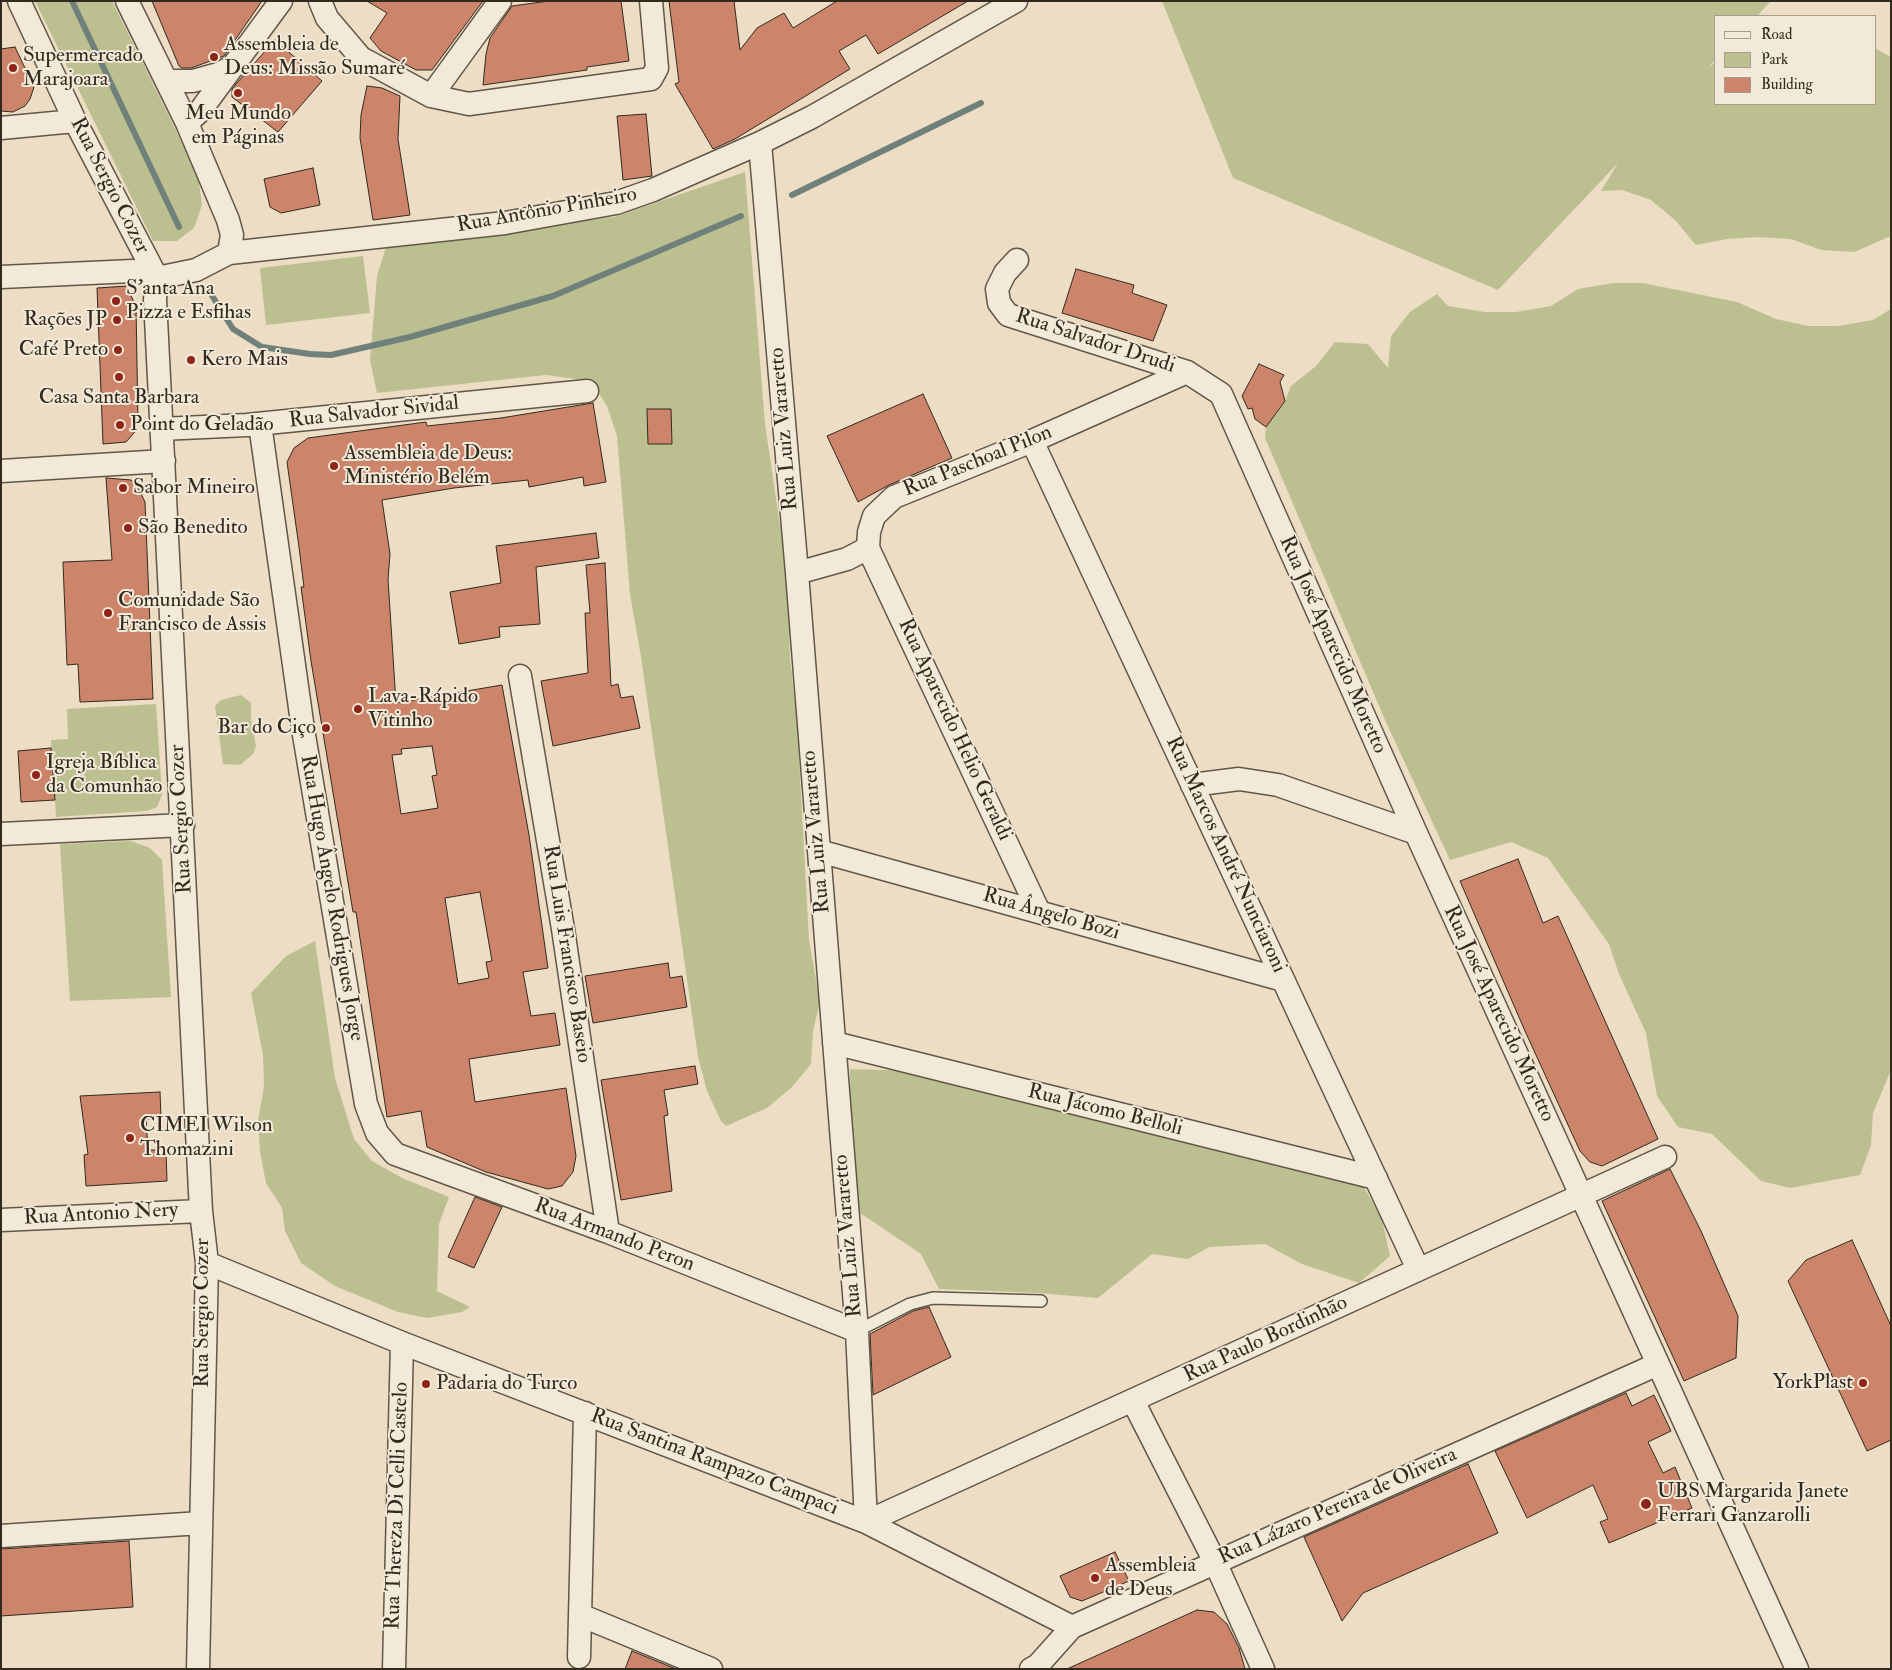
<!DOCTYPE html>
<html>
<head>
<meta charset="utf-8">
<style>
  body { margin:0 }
  #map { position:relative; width:1892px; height:1670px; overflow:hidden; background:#ecddc4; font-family:"IM FELL Double Pica",serif }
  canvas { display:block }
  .frame { position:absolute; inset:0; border:2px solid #322a1f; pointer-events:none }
  .legend { position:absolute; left:1714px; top:15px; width:162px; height:90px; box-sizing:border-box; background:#f3e9d9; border:1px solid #a69d8f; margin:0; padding:6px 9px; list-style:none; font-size:15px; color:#322a1f }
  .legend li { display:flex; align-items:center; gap:10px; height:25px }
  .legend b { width:25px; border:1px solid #a69d8f }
</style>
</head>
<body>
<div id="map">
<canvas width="1892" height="1670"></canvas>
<div class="frame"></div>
<ul class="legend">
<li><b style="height:6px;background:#f3e9d9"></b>Road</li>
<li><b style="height:14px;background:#bcc091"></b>Park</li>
<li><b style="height:14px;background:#cc846b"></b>Building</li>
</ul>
</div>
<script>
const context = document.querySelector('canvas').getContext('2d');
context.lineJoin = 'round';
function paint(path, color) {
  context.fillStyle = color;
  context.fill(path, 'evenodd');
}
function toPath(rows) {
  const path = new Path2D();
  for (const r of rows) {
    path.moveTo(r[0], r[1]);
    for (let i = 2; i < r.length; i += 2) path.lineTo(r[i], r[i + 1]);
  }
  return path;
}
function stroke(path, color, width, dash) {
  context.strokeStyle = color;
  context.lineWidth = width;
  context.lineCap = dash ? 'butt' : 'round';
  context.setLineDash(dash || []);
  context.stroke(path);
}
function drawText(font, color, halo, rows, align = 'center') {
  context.font = font + ' "IM FELL Double Pica",serif';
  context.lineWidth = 4;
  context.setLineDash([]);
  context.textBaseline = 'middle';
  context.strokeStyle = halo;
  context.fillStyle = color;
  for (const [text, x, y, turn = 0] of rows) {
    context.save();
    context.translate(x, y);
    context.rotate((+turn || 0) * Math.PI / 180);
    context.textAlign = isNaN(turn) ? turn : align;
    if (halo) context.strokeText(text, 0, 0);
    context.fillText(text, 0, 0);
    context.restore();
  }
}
paint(toPath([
  [35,1,112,1,198,175,202,205,194,228,177,241,153,241],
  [1162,1,1771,1,1757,16,1716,16,1716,59,1708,68,1716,62,1716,104,1876,104,1876,49,1891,57,1891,236,1854,252,1821,250,1791,239,1759,237,1727,239,1696,245,1675,220,1651,200,1622,190,1601,191,1618,163,1498,290,1233,178],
  [745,172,765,424,787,573,790,658,797,721,809,940,820,1002,813,1031,811,1064,791,1088,767,1108,726,1126,721,1121,707,1091,698,1057,641,657,630,594,617,436,607,406,591,381,546,375,377,393,370,360,377,276,387,244,614,217],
  [363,256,370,313,266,325,260,268],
  [1613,283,1643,283,1737,302,1776,319,1808,326,1838,326,1873,320,1891,309,1891,1070,1873,1113,1871,1145,1860,1175,1790,1188,1761,1181,1712,1134,1678,1127,1657,1096,1646,1033,1619,974,1609,944,1548,858,1511,842,1450,860,1385,720,1265,438,1266,427,1285,401,1291,386,1316,366,1335,342,1368,344,1388,368,1391,336,1410,312,1437,294,1448,306,1485,312,1516,312,1551,306,1578,289],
  [241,695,251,703,251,720,256,746,253,754,240,765,223,764,215,706,221,700],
  [156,704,162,795,157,807,147,811,56,817,51,740,68,739,67,709],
  [131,841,150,848,162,860,171,997,70,1001,60,844],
  [315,941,335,1078,354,1139,372,1161,402,1178,449,1197,439,1224,437,1291,470,1307,462,1312,427,1318,398,1312,335,1286,301,1263,285,1231,282,1208,266,1183,260,1152,258,1120,264,1087,263,1055,251,993,286,956],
  [850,1069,919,1071,1361,1182,1382,1219,1390,1256,1359,1283,1302,1264,1265,1244,1209,1247,1188,1259,1152,1254,1098,1298,1038,1293,939,1289,921,1254,857,1211,851,1169]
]), '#bcc091');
stroke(toPath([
  [72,1,179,227],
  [792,195,981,103],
  [211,294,233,329,262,347,310,354,331,355,410,337,553,296,741,216]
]), '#70817c', 6);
const building = toPath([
  [152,1,262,1,224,56,191,68,182,68,179,66,152,1],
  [367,1,483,1,432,70,416,70,381,51,370,38,387,13,367,1],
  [549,1,621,1,629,61,587,67,587,70,483,85,486,54,490,38,512,6,549,1],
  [669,1,734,1,740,50,757,28,784,13,793,28,837,1,968,1,878,54,866,35,839,51,850,69,735,139,713,149,675,84,679,82,669,1],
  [275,40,322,81,278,132,232,97,232,89,236,84,275,40],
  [15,47,34,87,30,99,25,106,13,112,1,111,1,49,15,47],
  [367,86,382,88,400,96,398,139,410,215,373,220,360,138,361,115,367,86],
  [646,114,652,176,623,180,617,116,646,114],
  [313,168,320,205,281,213,270,207,264,179,313,168],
  [1076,269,1134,285,1132,293,1167,305,1153,341,1062,313,1076,269],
  [127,286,136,307,138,422,134,433,126,442,103,444,97,288,127,286],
  [1259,364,1284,375,1280,382,1285,401,1266,427,1255,419,1252,408,1248,409,1242,396,1259,364],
  [923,394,952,458,889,485,858,502,827,436,923,394],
  [593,403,606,482,584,486,583,477,529,487,528,480,454,488,382,500,390,554,388,579,396,703,502,685,529,835,548,968,523,972,531,1016,555,1013,560,1045,469,1059,475,1102,566,1088,576,1156,573,1172,562,1186,548,1189,486,1172,427,1147,421,1111,387,1117,356,912,353,912,311,661,301,587,304,587,299,547,287,462,294,448,308,438,426,422,427,426,501,418,593,403],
  [432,746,437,775,432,776,438,808,401,814,392,755,402,754,401,749,432,746],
  [480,892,492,961,486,962,489,978,458,984,445,898,480,892],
  [647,409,671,409,672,444,648,444,647,409],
  [106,478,131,480,137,485,145,502,153,699,80,702,78,664,67,665,63,562,112,560,106,478],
  [596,533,599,558,536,567,540,624,499,627,500,637,459,644,450,592,501,583,496,546,596,533],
  [605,563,611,686,618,684,621,698,633,696,640,728,553,746,541,681,588,673,585,613,590,613,586,565,605,563],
  [51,748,55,800,21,802,18,751,51,748],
  [1518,859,1543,923,1558,916,1658,1139,1602,1166,1590,1162,1580,1151,1525,1031,1460,881,1518,859],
  [668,963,670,978,682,976,687,1007,593,1023,585,976,668,963],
  [695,1066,698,1084,664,1090,668,1115,664,1116,672,1191,621,1200,601,1080,695,1066],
  [160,1092,161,1118,146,1119,148,1150,166,1150,167,1181,86,1186,84,1155,88,1154,80,1096,160,1092],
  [1670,1169,1701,1231,1738,1316,1736,1358,1684,1381,1602,1201,1670,1169],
  [475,1197,502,1207,474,1268,448,1257,475,1197],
  [1852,1240,1891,1326,1891,1440,1867,1451,1788,1281,1806,1260,1852,1240],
  [929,1307,951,1357,873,1395,870,1334,913,1311,929,1307],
  [1626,1393,1632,1406,1654,1395,1671,1431,1648,1442,1663,1473,1675,1467,1692,1508,1609,1543,1600,1522,1608,1519,1593,1485,1527,1518,1495,1451,1626,1393],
  [1468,1464,1498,1533,1363,1593,1342,1621,1304,1537,1468,1464],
  [129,1541,133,1607,1,1616,1,1549,129,1541],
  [1115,1552,1129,1581,1082,1601,1070,1597,1060,1576,1115,1552],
  [1197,1610,1214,1612,1227,1624,1239,1648,1245,1669,1067,1669,1197,1610],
  [632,1651,676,1669,625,1669,632,1651]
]);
paint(building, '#cc846b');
stroke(building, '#322a1f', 1);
const service = toPath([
  [857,1331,910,1304,933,1298,1041,1301]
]);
const minor = toPath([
  [19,1,75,121,157,278,155,299,201,1211,207,1263,198,1669],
  [127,1,187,123,228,220,232,235,229,253],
  [320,1,327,18,361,58,431,96,469,104,651,79,657,68,651,1],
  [167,81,193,81,218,74,234,66],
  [431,96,500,1],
  [187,123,200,111,281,1],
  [1,128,75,121],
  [760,143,797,573,857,1331,866,1522],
  [1017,260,1005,273,997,289,999,303,1008,315,1187,372,1221,394,1416,833,1797,1669],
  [1,277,133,271,157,278,196,270,229,253,505,223,616,203,653,190,760,143,812,117,1016,1],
  [260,424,303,729,366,1104,377,1133,395,1154,608,1232,857,1331],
  [161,429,247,425,587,391],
  [1032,441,1418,1269],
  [1,471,164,461],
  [868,548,1039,912],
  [797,573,847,559,868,548,869,532,874,516,894,497,1032,441,1187,372],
  [520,676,563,929,608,1232],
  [1192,785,1239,779,1278,785,1416,833],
  [1,834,183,825],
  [819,851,1283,980],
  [834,1043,1376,1178],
  [1,1220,201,1211],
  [207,1263,402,1343,866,1522,1072,1627],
  [1133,1401,1215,1562,1263,1669],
  [866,1522,1665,1157],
  [1,1536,201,1523],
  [580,1615,711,1669],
  [579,1657,585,1413],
  [394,1669,402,1343],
  [1031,1669,1038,1665,1072,1627,1658,1364]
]);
stroke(service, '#605748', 14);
stroke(minor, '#605748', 25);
stroke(service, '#f3e9d9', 11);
stroke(minor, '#f3e9d9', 22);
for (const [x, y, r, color] of [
  [214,57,5,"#8f2418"],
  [13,68,5,"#8f2418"],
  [238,93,5,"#8f2418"],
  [116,301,5,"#8f2418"],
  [117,320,5,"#8f2418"],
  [118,350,5,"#8f2418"],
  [191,360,5,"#8f2418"],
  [119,377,5,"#8f2418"],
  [120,425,5,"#8f2418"],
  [334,466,5,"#8f2418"],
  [123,488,5,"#8f2418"],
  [128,528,5,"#8f2418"],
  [108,613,5,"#8f2418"],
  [358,709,5,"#8f2418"],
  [326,728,5,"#8f2418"],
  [36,775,5,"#8f2418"],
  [130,1138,5,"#8f2418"],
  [1863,1383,5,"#8f2418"],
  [426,1384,5,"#8f2418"],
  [1646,1504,6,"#8f2418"],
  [1095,1578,5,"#8f2418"]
]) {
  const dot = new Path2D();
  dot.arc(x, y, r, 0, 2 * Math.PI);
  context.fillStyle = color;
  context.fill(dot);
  stroke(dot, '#f3e9d9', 2);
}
drawText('21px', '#322a1f', '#f3e9d9', [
  ["Assembleia de",224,45],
  ["Deus: Missão Sumaré",224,69],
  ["Supermercado",23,56],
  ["Marajoara",23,80],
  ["Meu Mundo",238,114,"center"],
  ["em Páginas",238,138,"center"],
  ["S'anta Ana",126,289],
  ["Pizza e Esfihas",126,313],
  ["Rações JP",107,320,"right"],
  ["Café Preto",108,350,"right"],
  ["Kero Mais",201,360],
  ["Casa Santa Barbara",119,398,"center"],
  ["Point do Geladão",130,425],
  ["Assembleia de Deus:",344,454],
  ["Ministério Belém",344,478],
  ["Sabor Mineiro",133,488],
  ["São Benedito",138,528],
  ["Comunidade São",118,601],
  ["Francisco de Assis",118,625],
  ["Lava-Rápido",368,697],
  ["Vitinho",368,721],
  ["Bar do Ciço",316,728,"right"],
  ["Igreja Bíblica",46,763],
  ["da Comunhão",46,787],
  ["CIMEI Wilson",140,1126],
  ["Thomazini",140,1150],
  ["YorkPlast",1853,1383,"right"],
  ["Padaria do Turco",436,1384],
  ["UBS Margarida Janete",1657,1492],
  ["Ferrari Ganzarolli",1657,1516],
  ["Assembleia",1105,1566],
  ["de Deus",1105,1590]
], 'left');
drawText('21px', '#322a1f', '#f3e9d9', [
  ["Rua Sergio Cozer",109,186,63],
  ["Rua Antônio Pinheiro",547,211,-10],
  ["Rua Salvador Drudi",1095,342,18],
  ["Rua Salvador Sividal",374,413,-6],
  ["Rua Luiz Vararetto",785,429,-95],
  ["Rua Paschoal Pilon",978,462,-22],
  ["Rua José Aparecido Moretto",1332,645,66],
  ["Rua Aparecido Helio Geraldi",954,730,65],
  ["Rua Sergio Cozer",182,819,-93],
  ["Rua Luiz Vararetto",817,832,-95],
  ["Rua Marcos André Nunciaroni",1225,855,65],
  ["Rua Hugo Ângelo Rodrigues Jorge",331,898,80],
  ["Rua Ângelo Bozi",1051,915,16],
  ["Rua Luis Francisco Baseio",566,954,81],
  ["Rua José Aparecido Moretto",1498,1014,65],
  ["Rua Jácomo Belloli",1105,1111,14],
  ["Rua Antonio Nery",101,1215,-3],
  ["Rua Armando Peron",614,1236,21],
  ["Rua Luiz Vararetto",849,1236,-95],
  ["Rua Sergio Cozer",203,1313,-90],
  ["Rua Paulo Bordinhão",1266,1340,-25],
  ["Rua Santina Rampazo Campaci",714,1463,21],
  ["Rua Thereza Di Celli Castelo",398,1506,-88],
  ["Rua Lázaro Pereira de Oliveira",1338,1507,-24]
]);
</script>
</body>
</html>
